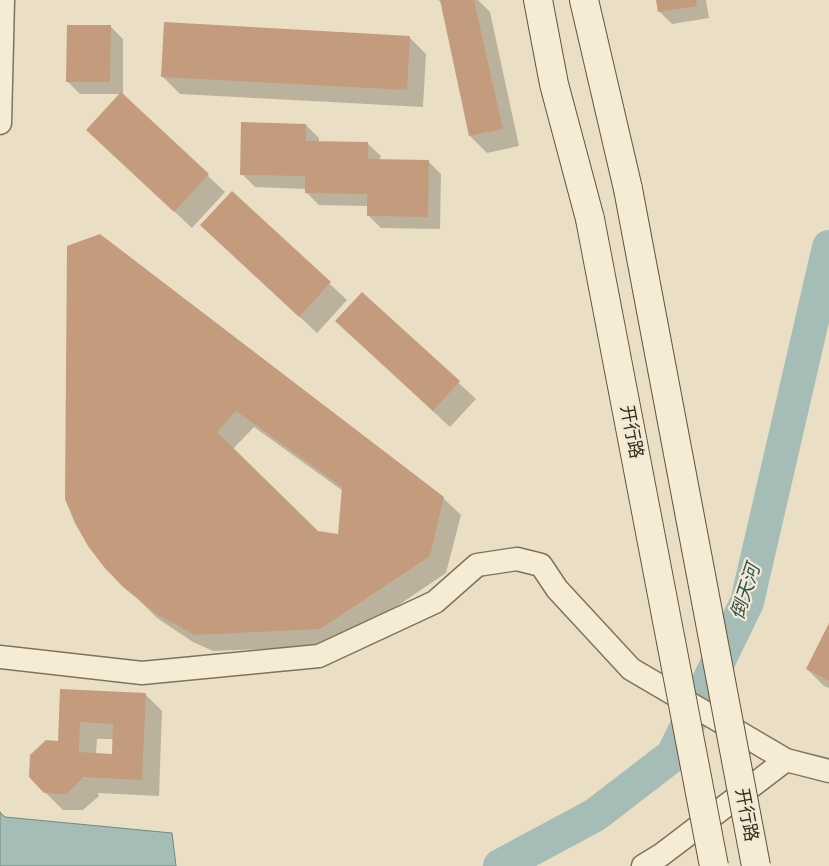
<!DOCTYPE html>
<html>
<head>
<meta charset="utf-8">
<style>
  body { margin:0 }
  canvas { display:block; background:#eadfc4 }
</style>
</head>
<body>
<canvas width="829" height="866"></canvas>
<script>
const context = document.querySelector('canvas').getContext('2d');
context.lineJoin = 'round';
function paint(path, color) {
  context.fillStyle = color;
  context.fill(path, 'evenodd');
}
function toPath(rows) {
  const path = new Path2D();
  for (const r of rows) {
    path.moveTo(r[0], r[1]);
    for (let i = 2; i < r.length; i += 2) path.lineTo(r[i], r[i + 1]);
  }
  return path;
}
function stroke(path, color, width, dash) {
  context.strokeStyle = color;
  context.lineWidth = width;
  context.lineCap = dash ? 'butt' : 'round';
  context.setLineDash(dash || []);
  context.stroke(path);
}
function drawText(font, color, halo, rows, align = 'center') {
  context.font = font + ' "Zilla Slab","Noto Sans SC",serif';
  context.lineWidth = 4.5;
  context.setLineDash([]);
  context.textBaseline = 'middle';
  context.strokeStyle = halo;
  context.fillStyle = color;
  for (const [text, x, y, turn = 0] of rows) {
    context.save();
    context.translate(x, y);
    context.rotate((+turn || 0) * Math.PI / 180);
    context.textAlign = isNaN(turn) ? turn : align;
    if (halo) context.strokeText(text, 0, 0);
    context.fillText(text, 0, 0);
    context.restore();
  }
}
const water = toPath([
  [0,812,5,817,172,833,176,866,0,866,0,812]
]);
paint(water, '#a5bdb6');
stroke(water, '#6d8a83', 1);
paint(toPath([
  [438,0,478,0,490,12,519,146,487,153,470,136,442,3],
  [657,0,706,0,709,18,672,24,659,11],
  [110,26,123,39,123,96,225,192,192,228,87,130,121,94,80,94,67,81],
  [409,37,426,54,423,107,180,94,162,76],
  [306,125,319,138,319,143,368,144,381,156,380,160,428,161,441,174,440,229,381,228,368,215,368,206,319,205,306,192,306,189,255,187,242,174],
  [232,193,347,300,317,333,219,242],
  [68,247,443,498,461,515,446,573,338,646,213,651,193,642,157,618,105,566],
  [254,427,343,491,339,535,318,532,233,449],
  [362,293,476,399,450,427,354,338],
  [829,626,829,688,824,686,807,669],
  [61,690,145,694,162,711,159,796,98,793,99,796,83,810,63,810,45,792,59,742],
  [97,739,113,739,113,755,96,754]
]), '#0003');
stroke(toPath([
  [500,866,595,815,673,755,747,602,829,247]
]), '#a5bdb6', 34);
paint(toPath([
  [440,0,474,0,503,129,469,136],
  [656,0,696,0,697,6,658,12],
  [164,22,410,36,407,90,161,77],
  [67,25,111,25,110,82,66,82],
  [121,92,209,174,174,212,86,130],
  [241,122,306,124,306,141,368,142,368,159,429,160,428,217,367,216,367,194,305,193,305,176,240,175],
  [232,191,331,282,299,317,200,225],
  [100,234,444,497,430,556,320,629,195,635,156,614,122,586,104,567,88,546,75,523,65,499,67,246],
  [236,411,342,487,338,534,318,531,217,432],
  [362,292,460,381,433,411,335,321],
  [829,623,829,681,806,669],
  [60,689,146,693,142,780,82,777,82,779,66,794,44,793,29,777,30,755,46,740,58,741],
  [80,722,113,724,112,754,79,752]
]), '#c59b7d');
const street = toPath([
  [0,123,3,0],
  [0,657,142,673,319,656,435,602,477,565,517,559,541,565,557,589,631,669,786,760],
  [643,866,661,855,786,760,829,771]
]);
const secondary = toPath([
  [538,0,554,84,590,219],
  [584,0,628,189]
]);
stroke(street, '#83715c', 25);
stroke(secondary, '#64523f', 30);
stroke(street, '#f5ecd6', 22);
stroke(secondary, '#f5ecd6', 28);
const secondaryBridge = toPath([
  [628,189,756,866],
  [590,219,714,866]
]);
stroke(secondaryBridge, '#64523f', 30, []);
stroke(secondaryBridge, '#f5ecd6', 28);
drawText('18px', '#34291f', '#f2e9d2', [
  ["开行路",631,432,79],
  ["开行路",746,815,79]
]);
drawText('italic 19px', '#2f5250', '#f2e9d2', [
  ["倒天河",746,592,-72]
]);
</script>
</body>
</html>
